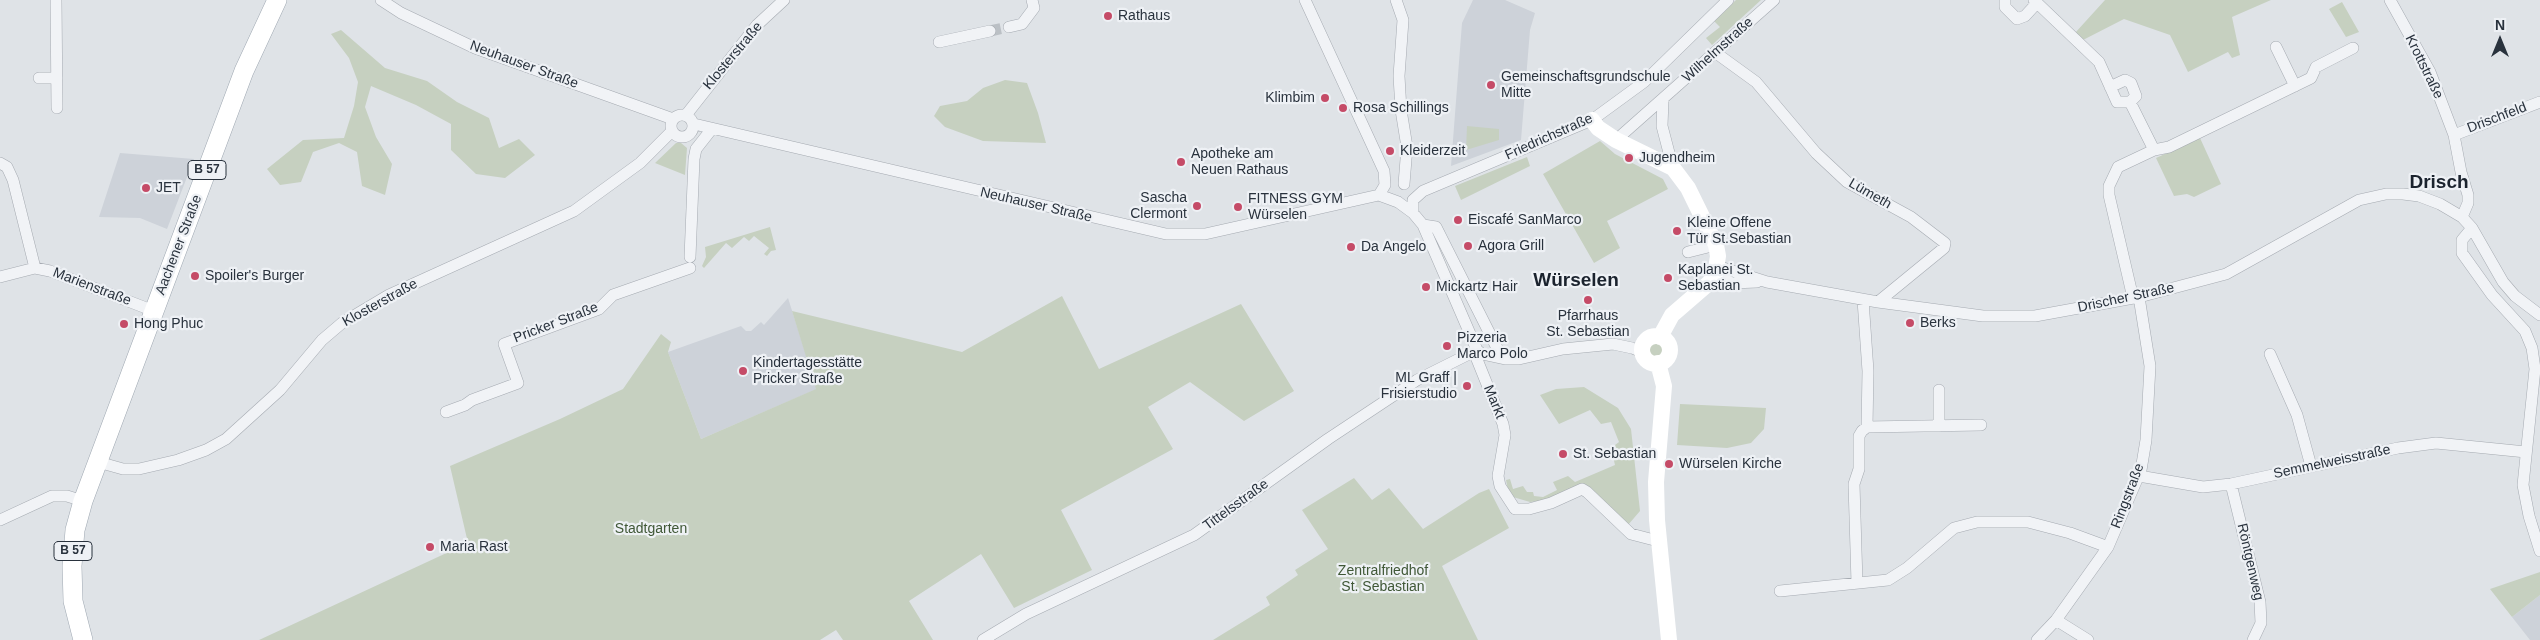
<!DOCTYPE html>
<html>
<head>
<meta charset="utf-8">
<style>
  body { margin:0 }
  #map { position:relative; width:2540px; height:640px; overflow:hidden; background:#dfe3e7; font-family:Arial,sans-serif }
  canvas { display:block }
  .north { position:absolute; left:2475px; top:15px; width:50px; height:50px; -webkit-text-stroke:4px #eef1f5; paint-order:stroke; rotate:0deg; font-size:14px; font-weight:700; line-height:20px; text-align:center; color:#29323d }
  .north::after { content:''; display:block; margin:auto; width:18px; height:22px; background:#29323d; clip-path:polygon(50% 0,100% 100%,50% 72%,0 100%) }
</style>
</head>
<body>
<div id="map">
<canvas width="2540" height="640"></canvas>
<div class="north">N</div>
</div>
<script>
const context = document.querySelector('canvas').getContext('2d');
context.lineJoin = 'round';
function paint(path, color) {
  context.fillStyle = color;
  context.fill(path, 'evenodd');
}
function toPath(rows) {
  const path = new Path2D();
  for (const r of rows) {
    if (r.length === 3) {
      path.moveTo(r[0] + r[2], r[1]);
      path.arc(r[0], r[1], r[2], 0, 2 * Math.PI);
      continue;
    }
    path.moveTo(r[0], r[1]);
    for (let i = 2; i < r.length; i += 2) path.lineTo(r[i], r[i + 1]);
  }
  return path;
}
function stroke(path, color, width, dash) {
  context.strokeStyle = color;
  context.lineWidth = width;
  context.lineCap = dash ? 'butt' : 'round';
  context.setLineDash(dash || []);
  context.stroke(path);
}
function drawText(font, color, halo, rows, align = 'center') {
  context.font = font + ' Arial,sans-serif';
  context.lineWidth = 4.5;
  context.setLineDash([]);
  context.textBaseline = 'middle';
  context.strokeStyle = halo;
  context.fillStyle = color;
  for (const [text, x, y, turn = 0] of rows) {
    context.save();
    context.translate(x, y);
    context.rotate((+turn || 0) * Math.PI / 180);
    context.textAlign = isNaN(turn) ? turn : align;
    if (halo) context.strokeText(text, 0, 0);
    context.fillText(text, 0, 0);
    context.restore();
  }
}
paint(toPath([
  [1473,0,1505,0,1535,13,1530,30,1521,140,1451,166,1462,23],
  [120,153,194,159,167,229,140,218,99,217],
  [788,298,817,389,701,439,668,352,741,326,746,331,751,331,761,322,764,325],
  [2540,595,2540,640,2530,640,2512,617]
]), '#cdd2d9');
paint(toPath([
  [1736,0,1761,0,1712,45,1706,38,1720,27,1714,21],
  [2105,0,2271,0,2232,17,2240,55,2232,58,2228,52,2188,72,2170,35,2124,19,2083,40,2075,33],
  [2342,2,2359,32,2346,37,2329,9],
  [341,30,385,68,427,81,457,102,489,118,499,148,519,139,535,155,505,178,476,174,451,150,451,124,416,105,371,86,365,107,376,137,392,164,385,195,362,186,357,152,339,143,313,152,301,182,280,185,267,169,303,140,344,138,354,106,358,82,349,58,331,34],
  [1005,80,1027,83,1038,113,1046,143,983,141,945,127,934,116,940,106,967,101,983,88],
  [1467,126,1499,129,1499,140,1466,150],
  [2200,138,2221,184,2194,197,2187,194,2174,196,2156,158],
  [1600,141,1615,154,1663,179,1668,189,1607,221,1620,248,1594,263,1543,174],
  [676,143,681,143,687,148,685,175,655,163],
  [1527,157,1530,166,1461,200,1455,186],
  [770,227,776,250,771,251,767,256,764,254,769,248,754,236,749,241,744,237,732,248,726,243,704,268,702,266,706,257,705,247],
  [1062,296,1099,369,1241,304,1294,391,1244,421,1190,382,1148,407,1173,449,1061,510,1092,570,1014,608,981,554,909,601,933,640,843,640,836,630,820,640,259,640,468,543,450,466,560,419,623,389,661,334,671,342,668,352,701,439,816,389,792,311,962,352],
  [1656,350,7],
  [1584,387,1618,408,1631,429,1640,511,1628,525,1589,489,1549,500,1530,502,1513,497,1508,490,1506,480,1510,479,1513,489,1523,486,1527,492,1533,492,1534,496,1543,497,1557,490,1553,482,1568,476,1575,482,1615,465,1611,448,1619,442,1611,422,1601,424,1590,410,1559,424,1540,395,1556,389],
  [1680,404,1766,408,1764,429,1751,443,1727,448,1677,445],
  [1354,478,1372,500,1389,488,1423,529,1479,493,1489,489,1509,528,1442,566,1478,640,1213,640,1270,605,1266,597,1298,575,1295,570,1328,549,1302,510],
  [2540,572,2540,595,2512,617,2490,589]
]), '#c6d0c0');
paint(toPath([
  [1538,70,1546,76,1545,80,1530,80,1530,74]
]), '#9cb3c5');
stroke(toPath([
  [990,31,1009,27]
]), '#bbc0c5', 11, [11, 5.5]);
const street = toPath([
  [56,0,57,108],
  [381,0,401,13,475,48,673,119],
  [1305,0,1384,171,1385,185,1379,195],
  [1396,0,1403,20,1399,76,1401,110,1407,147,1404,184],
  [2005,0,2005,7,2017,19,2025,16,2037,3],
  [2034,0,2099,62,2117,102,2130,102,2154,150],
  [2390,0,2430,72,2454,135,2461,172,2468,195,2468,203,2462,217],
  [1009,27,1022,24,1034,8,1032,0],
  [939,42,990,31],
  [2276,47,2295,86],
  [1716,53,1756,82,1816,153,1847,182,1911,217,1945,243,1944,248,1878,302],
  [39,78,57,78],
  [2110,87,2125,80,2131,83,2136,96,2130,102],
  [1663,100,1662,126,1673,168],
  [682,126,11],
  [686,115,757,25,784,0],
  [694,124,1166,234,1205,234,1379,195],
  [2454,135,2540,102],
  [1616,140,1774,0],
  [0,163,7,167,13,180,35,268],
  [1379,195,1398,202,1413,213,1423,225,1477,350,1482,354,1505,359,1519,359,1563,349,1613,344,1632,348,1642,352],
  [1413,213,1413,200,1423,191,1592,120,1644,82,1728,0],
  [1423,225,1436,227,1499,352],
  [2472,228,2462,240,2462,253,2492,295,2525,331,2532,348,2535,369,2523,485,2529,516,2540,551],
  [1688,252,1716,245],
  [690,257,694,159,696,149,711,130],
  [1717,266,1767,282,1878,302,1983,316,2035,316,2139,297,2226,274,2359,200,2386,194,2403,194,2419,196,2440,204,2462,217,2472,228,2503,282,2515,296,2540,315],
  [1715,275,1732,283,1757,282],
  [0,277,35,268,50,271,154,311],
  [2133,298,2109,195,2109,186,2118,167,2154,150,2169,147,2311,78,2316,67,2353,48],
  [1863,300,1868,371,1867,427],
  [1474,352,1503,424,1505,435,1498,476,1500,486,1515,509,1529,509,1551,503,1582,489,1587,492,1631,534,1658,541],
  [2270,354,2297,415,2311,466],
  [1939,390,1939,426],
  [446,412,465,405,472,400,518,383,504,344,599,309,613,295,690,268],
  [98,462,123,469,139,469,178,460,206,450,226,439,280,390,322,340,342,323,389,295,574,211,640,163,672,131],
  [2139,476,2203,487,2231,484,2398,448,2436,443,2526,452],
  [2231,484,2260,602,2261,623,2253,640],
  [0,520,52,496,67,496,83,501],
  [1857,583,1854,484,1859,469,1859,436,1862,431,1867,427,1981,425],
  [1780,591,1888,580,1907,568,1954,528,1977,522,2028,522,2070,533,2108,547],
  [2056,620,2088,640],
  [983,640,1026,614,1194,535,1328,439,1417,380,1477,350],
  [2037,640,2056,620,2108,547,2141,470,2146,440,2150,366,2139,297]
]);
const primary = toPath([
  [83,640,73,601,72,566,75,530,83,501,244,71,277,0]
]);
stroke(street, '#a5aab1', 12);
stroke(primary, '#9fa8b2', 20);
stroke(street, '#f1f3f6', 11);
stroke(toPath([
  [1592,120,1598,128,1616,140,1673,168,1688,188,1716,245,1718,256,1715,275,1709,283,1672,315,1660,337],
  [1656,350,14],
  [1658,363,1664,386,1656,482,1657,520,1669,640]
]), '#fff', 16);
stroke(primary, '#fff', 19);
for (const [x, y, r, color] of [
  [1108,16,5,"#c54b67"],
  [1491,85,5,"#c54b67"],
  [1325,98,5,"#c54b67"],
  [1343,108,5,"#c54b67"],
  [1390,151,5,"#c54b67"],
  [1629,158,5,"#c54b67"],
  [1181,162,5,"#c54b67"],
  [146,188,5,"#c54b67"],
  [1197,206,5,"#c54b67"],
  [1238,207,5,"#c54b67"],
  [1458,220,5,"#c54b67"],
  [1677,231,5,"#c54b67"],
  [1468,246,5,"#c54b67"],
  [1351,247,5,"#c54b67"],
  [195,276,5,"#c54b67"],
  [1668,278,5,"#c54b67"],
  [1426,287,5,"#c54b67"],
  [1588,300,5,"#c54b67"],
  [1910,323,5,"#c54b67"],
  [124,324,5,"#c54b67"],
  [1447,346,5,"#c54b67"],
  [743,371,5,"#c54b67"],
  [1467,386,5,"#c54b67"],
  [1563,454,5,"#c54b67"],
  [1669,464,5,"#c54b67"],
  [430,547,5,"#c54b67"]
]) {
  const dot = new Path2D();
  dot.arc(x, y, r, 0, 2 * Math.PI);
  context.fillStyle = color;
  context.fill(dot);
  stroke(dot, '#eef1f5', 2);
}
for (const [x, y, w] of [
  [207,170,38],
  [73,551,38]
]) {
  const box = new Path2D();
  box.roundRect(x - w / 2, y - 9.5, w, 19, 4);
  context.fillStyle = '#eef1f5';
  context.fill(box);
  stroke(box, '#29323d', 1);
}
drawText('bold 12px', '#29323d', null, [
  ["B 57",207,170],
  ["B 57",73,551]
]);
drawText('14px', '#29323d', '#eef1f5', [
  ["Rathaus",1118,16],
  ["Gemeinschaftsgrundschule",1501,77],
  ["Mitte",1501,93],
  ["Klimbim",1315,98,"right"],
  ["Rosa Schillings",1353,108],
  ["Kleiderzeit",1400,151],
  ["Apotheke am",1191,154],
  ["Neuen Rathaus",1191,170],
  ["Jugendheim",1639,158],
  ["JET",156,188],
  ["Sascha",1187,198,"right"],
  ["Clermont",1187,214,"right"],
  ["FITNESS GYM",1248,199],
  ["Würselen",1248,215],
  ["Eiscafé SanMarco",1468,220],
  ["Kleine Offene",1687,223],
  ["Tür St.Sebastian",1687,239],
  ["Agora Grill",1478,246],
  ["Da Angelo",1361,247],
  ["Kaplanei St.",1678,270],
  ["Sebastian",1678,286],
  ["Spoiler's Burger",205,276],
  ["Mickartz Hair",1436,287],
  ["Pfarrhaus",1588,316,"center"],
  ["St. Sebastian",1588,332,"center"],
  ["Berks",1920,323],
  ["Hong Phuc",134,324],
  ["Pizzeria",1457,338],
  ["Marco Polo",1457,354],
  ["Kindertagesstätte",753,363],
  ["Pricker Straße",753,379],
  ["ML Graff |",1457,378,"right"],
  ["Frisierstudio",1457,394,"right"],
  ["St. Sebastian",1573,454],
  ["Würselen Kirche",1679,464],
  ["Maria Rast",440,547]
], 'left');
drawText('14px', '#29323d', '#eef1f5', [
  ["Wilhelmstraße",1718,50,-42],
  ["Klosterstraße",733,56,-50],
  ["Neuhauser Straße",524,65,20],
  ["Krottstraße",2424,67,64],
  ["Drischfeld",2497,118,-21],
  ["Friedrichstraße",1549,137,-24],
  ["Lümeth",1870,194,30],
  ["Neuhauser Straße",1036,205,13],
  ["Aachener Straße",179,245,-69],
  ["Marienstraße",92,287,21],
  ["Drischer Straße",2126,298,-12],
  ["Klosterstraße",380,303,-29],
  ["Pricker Straße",556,323,-21],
  ["Markt",1494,402,68],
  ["Semmelweisstraße",2332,462,-12],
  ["Ringstraße",2128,496,-69],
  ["Tittelsstraße",1236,505,-36],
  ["Röntgenweg",2250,562,77]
]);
drawText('14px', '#405837', '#eef1f5', [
  ["Stadtgarten",651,529],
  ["Zentralfriedhof",1383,571],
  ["St. Sebastian",1383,587]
]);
drawText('bold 19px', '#1b232e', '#eef1f5', [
  ["Drisch",2439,183],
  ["Würselen",1576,281]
]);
</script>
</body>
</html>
